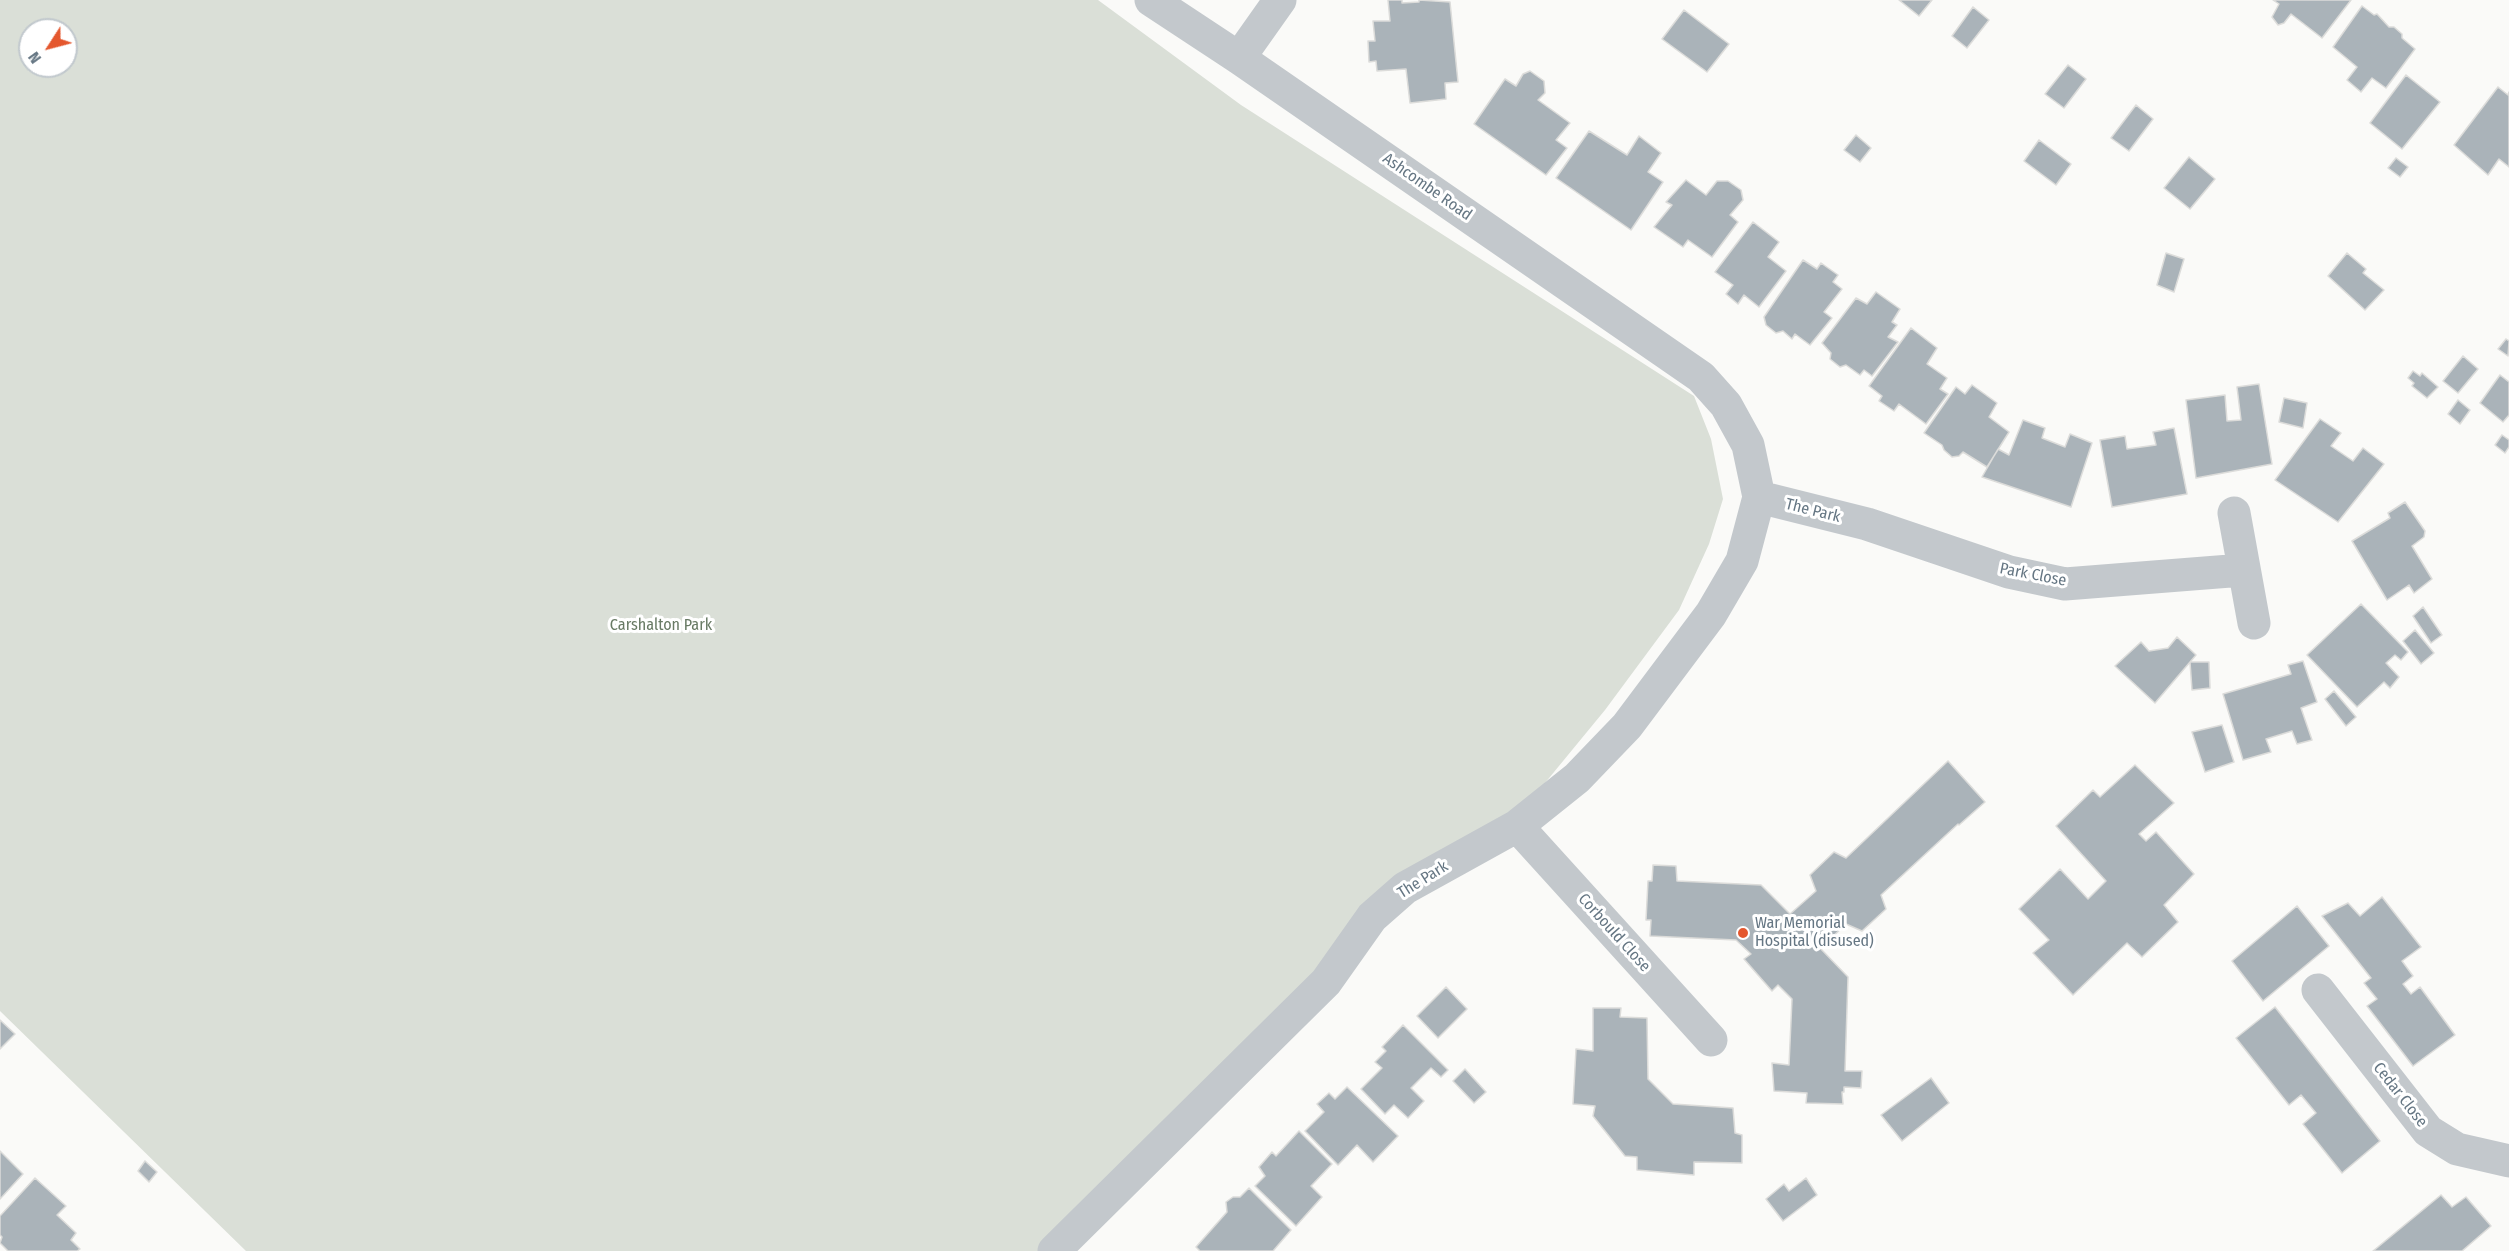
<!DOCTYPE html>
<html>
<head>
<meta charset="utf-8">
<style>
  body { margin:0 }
  #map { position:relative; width:2509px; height:1251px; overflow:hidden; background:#fafaf8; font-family:"Fira Sans Condensed",sans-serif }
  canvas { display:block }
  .north { position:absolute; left:18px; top:18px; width:60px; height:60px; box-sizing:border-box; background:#fff; border:2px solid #c1c8cd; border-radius:50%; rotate:234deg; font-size:16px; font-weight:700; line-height:24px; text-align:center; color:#657683 }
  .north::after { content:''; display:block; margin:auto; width:21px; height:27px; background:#e4572e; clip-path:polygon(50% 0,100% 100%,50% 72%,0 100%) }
</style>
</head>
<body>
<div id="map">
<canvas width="2509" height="1251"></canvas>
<div class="north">N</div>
</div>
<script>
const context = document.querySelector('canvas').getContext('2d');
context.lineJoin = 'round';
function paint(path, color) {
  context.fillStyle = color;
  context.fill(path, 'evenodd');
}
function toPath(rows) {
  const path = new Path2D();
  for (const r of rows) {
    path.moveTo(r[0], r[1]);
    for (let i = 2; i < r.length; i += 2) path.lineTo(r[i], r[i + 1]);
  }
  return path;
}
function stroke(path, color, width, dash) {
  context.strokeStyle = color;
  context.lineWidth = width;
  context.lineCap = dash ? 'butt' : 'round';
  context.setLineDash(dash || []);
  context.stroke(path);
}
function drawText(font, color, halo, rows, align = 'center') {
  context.font = font + ' "Fira Sans Condensed",sans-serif';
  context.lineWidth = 6;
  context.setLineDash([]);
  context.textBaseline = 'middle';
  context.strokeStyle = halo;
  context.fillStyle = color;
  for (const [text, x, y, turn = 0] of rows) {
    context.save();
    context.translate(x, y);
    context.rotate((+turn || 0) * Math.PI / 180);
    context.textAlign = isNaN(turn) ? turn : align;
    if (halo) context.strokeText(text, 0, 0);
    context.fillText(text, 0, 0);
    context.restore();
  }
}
paint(toPath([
  [0,0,1098,0,1241,105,1694,396,1711,439,1723,499,1709,544,1679,610,1605,710,1517,817,1407,878,1320,979,1045,1251,246,1251,0,1011],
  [30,30,66,30,66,66,30,66]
]), '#dadfd7');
const building = toPath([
  [1388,0,1402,0,1402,3,1419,2,1419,0,1450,2,1458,82,1445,83,1446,99,1410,103,1406,69,1377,71,1376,61,1369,62,1368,41,1375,41,1373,21,1390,21,1388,0],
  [1899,0,1932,0,1919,16,1899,0],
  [2273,0,2351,0,2322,38,2291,14,2284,23,2278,25,2272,17,2279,4,2273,0],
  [2362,6,2374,15,2377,14,2389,27,2394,27,2402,34,2402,38,2415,49,2386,88,2372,78,2361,92,2347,80,2357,67,2333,47,2362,6],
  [1973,7,1989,20,1967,48,1952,36,1973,7],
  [1684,10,1729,44,1707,72,1662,39,1684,10],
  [2068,65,2086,79,2064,108,2045,94,2068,65],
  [1530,71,1544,81,1545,93,1538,100,1570,123,1556,140,1567,148,1546,175,1474,124,1505,79,1516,86,1523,74,1530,71],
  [2406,75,2440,102,2402,149,2370,123,2406,75],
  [2498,87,2508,95,2509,92,2509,167,2499,159,2488,175,2454,145,2498,87],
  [2136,105,2153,119,2129,151,2111,138,2136,105],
  [1589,131,1627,155,1639,136,1661,153,1648,172,1663,182,1631,230,1556,178,1589,131],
  [1856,135,1871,148,1860,162,1844,150,1856,135],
  [2039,140,2071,164,2056,185,2024,161,2039,140],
  [2189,157,2215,179,2190,209,2164,188,2189,157],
  [2396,158,2408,167,2400,177,2388,168,2396,158],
  [1686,180,1706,195,1717,181,1728,181,1741,190,1743,200,1730,215,1738,222,1712,257,1688,240,1683,247,1654,227,1672,205,1666,202,1686,180],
  [1753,222,1779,242,1768,257,1786,271,1759,307,1744,295,1738,304,1726,294,1733,285,1715,272,1753,222],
  [2166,253,2184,259,2174,292,2157,285,2166,253],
  [2347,253,2366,269,2363,273,2384,290,2365,310,2328,276,2347,253],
  [1803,260,1817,269,1821,263,1838,275,1833,282,1842,289,1824,312,1832,318,1810,345,1795,334,1792,339,1783,331,1776,333,1766,325,1764,317,1803,260],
  [1876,292,1900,309,1892,322,1897,325,1888,337,1898,342,1872,376,1864,370,1860,375,1846,365,1840,367,1830,359,1831,353,1822,343,1856,298,1867,304,1876,292],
  [1911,328,1937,348,1927,364,1947,378,1940,389,1948,394,1926,424,1899,404,1894,411,1879,401,1882,396,1869,386,1911,328],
  [2506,339,2509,341,2508,356,2498,349,2506,339],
  [2463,356,2478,369,2458,393,2443,381,2463,356],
  [2413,371,2420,376,2422,373,2438,387,2427,398,2412,386,2414,383,2408,378,2413,371],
  [2500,375,2509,382,2509,415,2503,422,2480,403,2500,375],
  [2259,384,2272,464,2196,478,2186,400,2225,395,2227,421,2241,420,2237,387,2259,384],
  [1972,385,1997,403,1989,417,2009,432,1987,467,1963,452,1959,456,1952,457,1944,450,1942,445,1924,433,1956,387,1965,394,1972,385],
  [2284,398,2307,403,2303,428,2279,422,2284,398],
  [2458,400,2470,410,2460,424,2448,414,2458,400],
  [2320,419,2341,433,2331,446,2353,461,2363,448,2384,464,2338,522,2275,480,2320,419],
  [2023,420,2045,428,2042,438,2065,447,2070,434,2092,443,2071,507,1982,477,1998,449,2009,455,2023,420],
  [2174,428,2187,494,2112,507,2100,440,2125,436,2127,449,2156,445,2153,432,2174,428],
  [2502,435,2509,440,2509,447,2505,453,2495,445,2502,435],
  [2405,502,2425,531,2424,537,2412,546,2432,579,2414,593,2409,585,2387,600,2352,541,2390,518,2388,513,2405,502],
  [2361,604,2408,652,2401,660,2395,655,2386,663,2399,677,2390,688,2384,682,2357,707,2307,655,2361,604],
  [2423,607,2442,635,2431,643,2413,616,2423,607],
  [2415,630,2434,653,2421,664,2403,641,2415,630],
  [2177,637,2196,655,2155,703,2115,666,2141,642,2149,651,2168,648,2177,637],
  [2303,661,2317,702,2301,708,2312,740,2297,744,2292,731,2266,739,2271,752,2243,760,2223,694,2291,674,2288,665,2303,661],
  [2190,662,2209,662,2210,688,2192,690,2190,662],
  [2334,691,2356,717,2346,726,2325,699,2334,691],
  [2222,725,2234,762,2205,772,2192,732,2222,725],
  [1948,761,1985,802,1959,825,1958,824,1881,895,1886,909,1862,931,1846,924,1828,941,1827,939,1819,947,1848,977,1845,1071,1862,1071,1861,1088,1844,1087,1844,1092,1842,1092,1843,1104,1806,1103,1807,1093,1774,1091,1772,1063,1789,1065,1792,999,1778,985,1772,991,1744,959,1751,954,1736,940,1650,936,1651,920,1646,920,1648,881,1652,881,1653,865,1676,866,1677,881,1761,885,1790,914,1816,891,1810,875,1834,852,1846,858,1948,761],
  [2135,765,2174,803,2139,834,2146,841,2156,832,2194,874,2164,905,2178,922,2142,957,2127,943,2073,995,2033,953,2049,940,2019,909,2060,869,2088,899,2106,881,2056,826,2093,790,2100,797,2135,765],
  [2382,897,2421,947,2402,961,2413,976,2403,984,2411,994,2420,987,2455,1035,2413,1066,2367,1006,2377,999,2364,983,2371,978,2322,916,2348,903,2360,916,2382,897],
  [2297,906,2329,946,2263,1001,2232,961,2297,906],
  [1446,987,1467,1009,1438,1038,1417,1016,1446,987],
  [2275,1007,2380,1141,2342,1173,2303,1124,2316,1113,2301,1095,2289,1105,2236,1038,2275,1007],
  [1593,1008,1621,1008,1620,1017,1647,1018,1648,1079,1673,1104,1733,1108,1735,1133,1742,1135,1742,1163,1694,1162,1694,1175,1637,1170,1637,1157,1625,1156,1593,1116,1595,1106,1573,1104,1576,1049,1593,1051,1593,1008],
  [0,1020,15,1034,0,1049,0,1020],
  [1403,1025,1448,1070,1441,1077,1431,1068,1411,1088,1424,1101,1408,1118,1394,1105,1385,1114,1361,1089,1382,1068,1375,1062,1386,1051,1382,1047,1403,1025],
  [1465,1069,1486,1092,1474,1103,1453,1081,1465,1069],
  [1931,1078,1949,1103,1902,1141,1881,1115,1931,1078],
  [1347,1087,1398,1136,1373,1162,1357,1145,1338,1165,1305,1131,1324,1112,1317,1104,1329,1093,1335,1099,1347,1087],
  [1299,1131,1332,1164,1311,1186,1322,1197,1296,1226,1255,1186,1265,1176,1259,1167,1272,1152,1276,1156,1299,1131],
  [0,1151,23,1174,0,1199,0,1151],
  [145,1161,157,1172,149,1182,138,1171,145,1161],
  [35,1178,66,1206,57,1215,76,1233,71,1240,80,1249,77,1251,8,1251,0,1243,2,1237,0,1235,0,1216,35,1178],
  [1806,1178,1817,1195,1783,1221,1766,1199,1784,1184,1789,1191,1806,1178],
  [1249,1188,1291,1230,1273,1251,1200,1251,1196,1247,1227,1212,1226,1202,1233,1197,1240,1197,1249,1188],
  [2441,1195,2452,1207,2466,1197,2491,1226,2462,1251,2373,1251,2441,1195]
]);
paint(building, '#aab3b9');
stroke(building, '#dcdcda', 1.5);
stroke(toPath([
  [1239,58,1280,0],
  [1759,497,1867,524,2009,572,2065,584,2243,570],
  [2234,513,2254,623],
  [1517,826,1711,1040],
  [2318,990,2428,1131,2457,1149,2509,1161],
  [1054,1251,1326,982,1372,917,1405,888,1517,826,1577,778,1627,726,1711,614,1742,561,1759,497,1748,445,1726,405,1701,377,1239,58,1151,0]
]), '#c3c8cc', 33);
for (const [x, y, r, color] of [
  [1743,933,6,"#e4572e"]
]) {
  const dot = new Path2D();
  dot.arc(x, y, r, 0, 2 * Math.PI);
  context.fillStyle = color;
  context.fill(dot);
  stroke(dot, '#fff', 2);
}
drawText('16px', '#657683', '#fff', [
  ["Ashcombe Road",1427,187,35],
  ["The Park",1813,511,14],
  ["Park Close",2033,575,11],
  ["The Park",1423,880,-32],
  ["Corbould Close",1614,933,48],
  ["Cedar Close",2400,1095,52]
]);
drawText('16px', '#687a64', '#fff', [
  ["Carshalton Park",661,626]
]);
drawText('16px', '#657683', '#fff', [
  ["War Memorial",1755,924],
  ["Hospital (disused)",1755,942]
], 'left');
</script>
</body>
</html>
